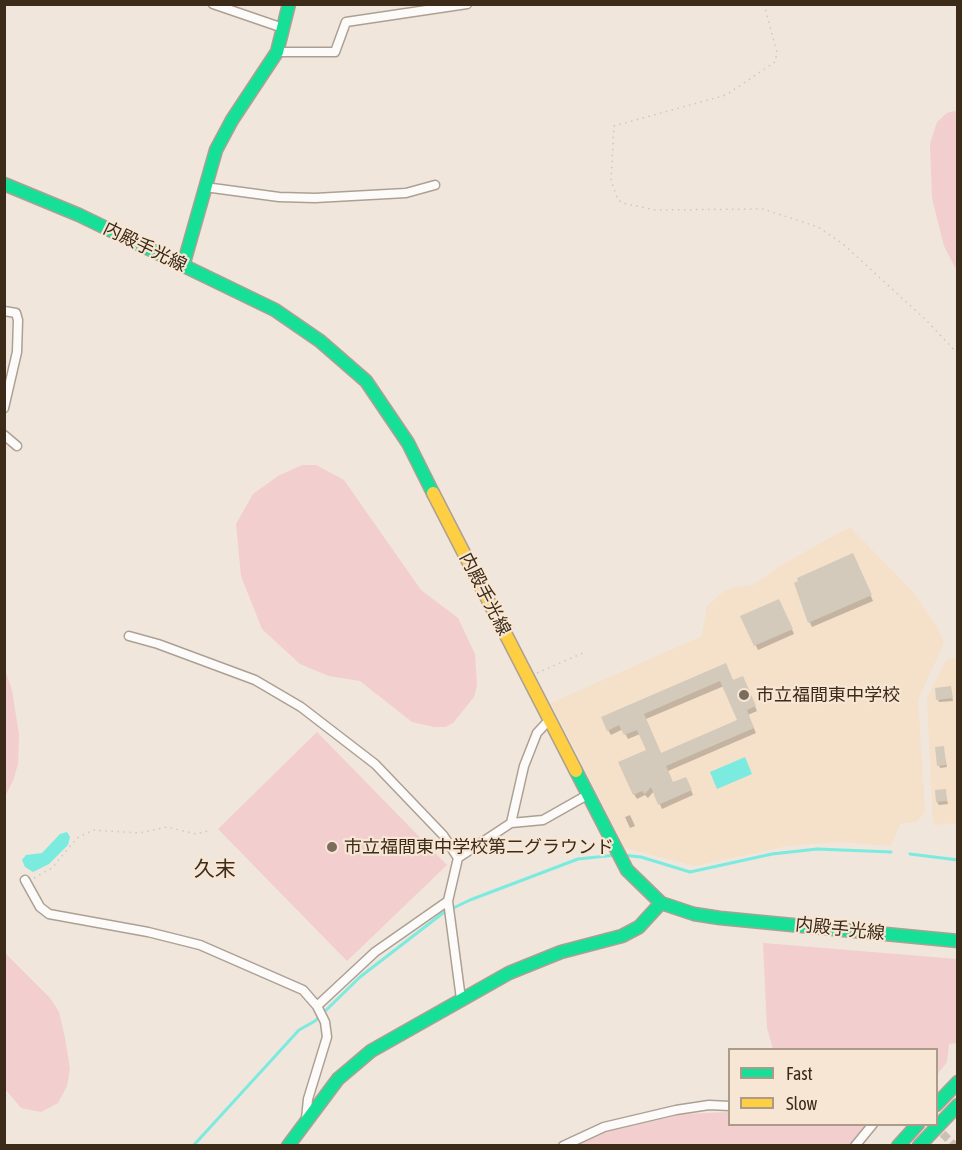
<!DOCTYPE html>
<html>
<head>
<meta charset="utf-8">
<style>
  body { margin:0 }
  #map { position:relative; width:962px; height:1150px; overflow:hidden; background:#f0e6dc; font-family:"Asap Condensed",sans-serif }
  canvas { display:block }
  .frame { position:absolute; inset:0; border:6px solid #3c2b19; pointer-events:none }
  .legend { position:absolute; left:728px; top:1048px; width:210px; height:78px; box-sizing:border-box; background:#f8e6d4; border:2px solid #ad9b89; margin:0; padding:8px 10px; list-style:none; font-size:18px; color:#3c2b19 }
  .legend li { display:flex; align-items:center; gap:12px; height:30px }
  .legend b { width:30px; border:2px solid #ad9b89 }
</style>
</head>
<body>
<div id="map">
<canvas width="962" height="1150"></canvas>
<div class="frame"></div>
<ul class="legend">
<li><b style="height:8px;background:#16e098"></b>Fast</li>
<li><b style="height:8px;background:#ffcf43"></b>Slow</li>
</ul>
</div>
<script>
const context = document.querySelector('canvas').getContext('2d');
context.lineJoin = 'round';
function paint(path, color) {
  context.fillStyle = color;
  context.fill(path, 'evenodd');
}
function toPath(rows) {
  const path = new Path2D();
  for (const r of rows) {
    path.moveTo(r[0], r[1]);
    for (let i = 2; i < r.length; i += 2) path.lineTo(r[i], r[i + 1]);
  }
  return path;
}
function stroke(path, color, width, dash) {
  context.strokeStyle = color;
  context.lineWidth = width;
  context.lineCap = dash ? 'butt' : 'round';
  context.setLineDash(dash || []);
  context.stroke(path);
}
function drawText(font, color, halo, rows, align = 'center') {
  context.font = font + ' "Asap Condensed","Noto Sans JP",sans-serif';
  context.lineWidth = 4.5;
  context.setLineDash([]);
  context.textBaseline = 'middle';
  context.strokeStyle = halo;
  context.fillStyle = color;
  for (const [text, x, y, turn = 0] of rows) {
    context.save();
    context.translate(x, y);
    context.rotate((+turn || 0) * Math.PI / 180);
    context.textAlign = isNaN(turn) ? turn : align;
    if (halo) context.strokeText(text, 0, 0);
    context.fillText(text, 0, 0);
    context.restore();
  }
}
paint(toPath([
  [850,527,913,592,936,625,944,643,918,700,925,812,917,822,900,824,891,846,838,842,787,846,695,866,625,848,551,703,702,636,707,606,722,593,734,587,753,585,783,564],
  [957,658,957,823,933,825,927,698,946,660]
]), '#f5e0ca');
paint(toPath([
  [955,111,958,112,957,271,944,246,932,198,930,144,937,122,947,113],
  [302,465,316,465,344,480,421,590,458,618,475,654,477,686,474,697,453,723,445,727,434,727,412,722,360,681,329,676,300,664,262,629,241,576,236,524,253,494,278,476],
  [5,670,12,690,19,735,18,764,13,781,5,796],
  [317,732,447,865,347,961,218,829],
  [763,943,957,959,957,1043,949,1044,947,1062,937,1075,936,1050,773,1049,767,1028],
  [4,952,50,998,59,1012,65,1038,70,1069,67,1086,58,1103,41,1112,21,1108,5,1089],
  [729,1112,730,1124,869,1125,851,1145,575,1146,605,1132,684,1114]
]), '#f2cece');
paint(toPath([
  [745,757,752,774,717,789,710,772],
  [67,832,70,837,68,845,49,864,33,872,25,867,22,860,26,855,42,853,60,834]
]), '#7beadf');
paint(toPath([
  [855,560,873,601,812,627,805,612],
  [781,606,794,634,758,650,742,617],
  [726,665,733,681,745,682,757,711,748,715,756,733,668,771,673,784,688,783,693,795,662,809,654,791,648,798,645,795,637,799,634,794,648,751,640,734,628,739,623,729,611,735,608,730],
  [724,686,739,720,661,754,646,719],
  [950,687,953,701,939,702,938,700],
  [943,748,947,767,940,768,939,765],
  [945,791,948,804,939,805,937,802],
  [630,815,635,826,630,828,625,817]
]), '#0003');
stroke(toPath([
  [910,854,958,860],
  [622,855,641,857,690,872,772,854,817,849,891,852],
  [193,1146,299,1030,315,1021,360,977,443,913,470,900,578,859,616,855]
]), '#7beadf', 3);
paint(toPath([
  [853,553,872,595,808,623,794,583,798,581,797,578],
  [779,599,793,629,754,646,740,616],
  [726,663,733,680,743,676,756,706,747,710,754,728,666,766,673,782,686,777,692,790,658,805,651,787,645,794,642,791,633,795,618,762,646,750,637,730,624,735,619,725,607,731,601,717],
  [720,681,737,720,661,753,644,714],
  [951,686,953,698,936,700,935,688],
  [944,746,946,765,937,766,935,747],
  [946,789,947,801,936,802,935,790]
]), '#d3cabb');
stroke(toPath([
  [934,1125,955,1146]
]), '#ccc1b5', 8, [8, 4]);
const street = toPath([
  [213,4,283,28],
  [277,52,335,52,346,22,467,4],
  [205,187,279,197,315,198,406,193,435,185],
  [4,311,16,313,18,320,17,352,4,408],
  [4,435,17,446],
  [129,636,158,644,255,680,301,707,375,764,443,835,458,858],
  [511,823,524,766,537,733,550,719],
  [25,880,40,907,49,914,148,932,200,945,303,990,317,1006,325,1022,327,1037,308,1099,306,1119],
  [461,999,448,901,458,858,511,823,543,820,589,794],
  [317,1006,375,952,448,901],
  [563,1146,604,1127,676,1110,709,1105,730,1106],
  [855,1146,873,1124]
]);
const fast = toPath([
  [4,184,79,215,275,310,320,341,366,381,408,443,433,493],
  [183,266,216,150,232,120,277,52,289,4],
  [576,771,627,870,661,903,694,914,720,918,958,941],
  [936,1105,958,1082],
  [288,1146,338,1079,371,1051,509,973,561,952,622,936,639,927,661,903],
  [898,1146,918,1124],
  [919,1146,958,1105]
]);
const slow = toPath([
  [433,493,576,771]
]);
stroke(street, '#aca093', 11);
stroke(fast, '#aca093', 15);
stroke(slow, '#aca093', 15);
stroke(toPath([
  [764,4,777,53,775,62,726,95,614,126,611,180,617,198,622,203,655,210,763,209,818,227,843,244,926,320,958,354],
  [537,673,583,653],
  [34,878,52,868,77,838,93,830,139,833,167,827,196,834,208,831]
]), '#cdc8c4', 1.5, [1.5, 4.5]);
stroke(street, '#fdfbfa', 8);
stroke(fast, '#16e098', 12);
stroke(slow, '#ffcf43', 12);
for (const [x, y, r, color] of [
  [744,695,6,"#7b6c5d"],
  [332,847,6,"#7b6c5d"]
]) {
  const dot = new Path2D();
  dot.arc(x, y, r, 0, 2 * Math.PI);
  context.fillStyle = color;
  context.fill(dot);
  stroke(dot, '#f8e6d4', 2);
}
drawText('18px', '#3c2b19', '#f8e6d4', [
  ["内殿手光線",145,247,26],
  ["内殿手光線",485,594,63],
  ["内殿手光線",840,929,6]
]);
drawText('18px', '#3c2b19', '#f8e6d4', [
  ["市立福間東中学校",756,695],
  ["市立福間東中学校第二グラウンド",344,847]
], 'left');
drawText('21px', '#3c2b19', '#f8e6d4', [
  ["久末",215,869]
]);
</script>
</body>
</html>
